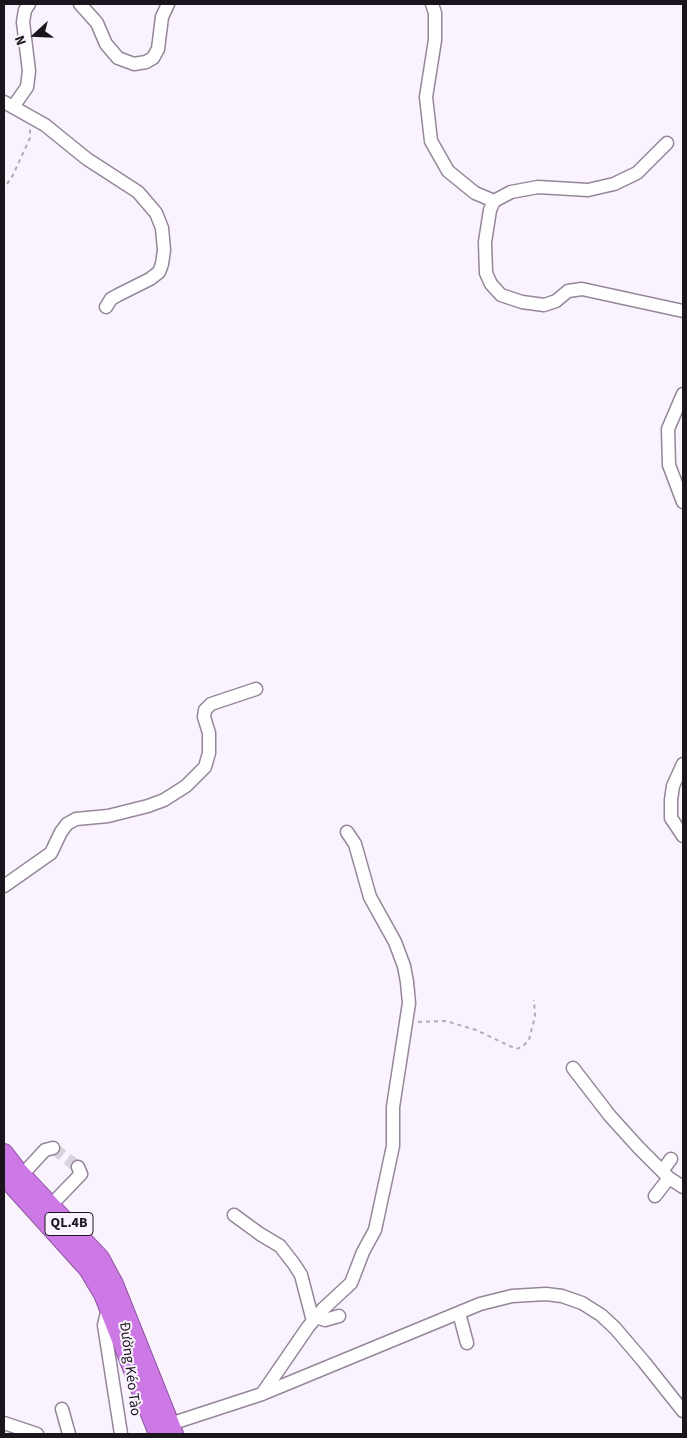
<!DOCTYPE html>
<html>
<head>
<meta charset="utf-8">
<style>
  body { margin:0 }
  #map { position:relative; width:687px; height:1438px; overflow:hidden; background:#faf3fd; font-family:"Source Sans 3",sans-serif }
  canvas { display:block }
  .frame { position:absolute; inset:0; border:5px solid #1a141c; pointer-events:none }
  .north { position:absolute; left:10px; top:10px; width:50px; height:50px; -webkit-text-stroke:4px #faf3fd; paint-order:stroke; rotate:250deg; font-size:14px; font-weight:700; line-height:20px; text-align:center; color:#1a141c }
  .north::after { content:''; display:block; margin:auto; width:18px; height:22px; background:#1a141c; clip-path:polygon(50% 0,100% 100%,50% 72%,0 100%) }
</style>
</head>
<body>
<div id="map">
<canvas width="687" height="1438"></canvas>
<div class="frame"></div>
<div class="north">N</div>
</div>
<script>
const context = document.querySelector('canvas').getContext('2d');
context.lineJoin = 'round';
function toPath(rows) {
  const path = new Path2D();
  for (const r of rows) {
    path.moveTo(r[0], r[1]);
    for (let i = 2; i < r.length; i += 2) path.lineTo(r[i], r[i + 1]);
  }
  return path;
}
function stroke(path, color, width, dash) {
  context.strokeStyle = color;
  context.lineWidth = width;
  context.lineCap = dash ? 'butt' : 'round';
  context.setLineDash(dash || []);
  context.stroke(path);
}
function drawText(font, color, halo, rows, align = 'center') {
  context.font = font + ' "Source Sans 3",sans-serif';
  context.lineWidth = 4;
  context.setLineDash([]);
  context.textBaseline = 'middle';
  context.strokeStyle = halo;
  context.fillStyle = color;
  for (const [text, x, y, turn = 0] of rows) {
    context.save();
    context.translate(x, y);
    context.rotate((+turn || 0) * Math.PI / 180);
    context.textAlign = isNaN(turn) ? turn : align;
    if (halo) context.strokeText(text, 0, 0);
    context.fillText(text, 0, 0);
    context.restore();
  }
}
stroke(toPath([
  [53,1148,78,1167]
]), '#d8d2db', 12, [12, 6]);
const minor = toPath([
  [80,4,97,23,106,44,118,58,134,64,146,62,153,58,158,49,162,17,168,4],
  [432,4,435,13,435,40,426,97,431,141,448,171,475,193,494,201],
  [4,102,13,107,27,87,29,71,23,22,25,10,29,4],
  [13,107,45,125,87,159,138,192,156,213,162,228,164,250,162,264,159,272,150,279,118,295,111,299,106,307],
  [667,143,637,173,614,184,588,190,538,187,511,192,494,201,490,210,485,242,486,273,491,284,501,295,522,302,544,305,556,301,568,291,582,289,683,311],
  [683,394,668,429,669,465,683,502],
  [683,764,673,786,671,800,671,818,683,836],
  [4,886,51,853,61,832,67,824,76,819,108,816,148,806,164,800,186,786,205,767,209,753,209,733,204,717,205,710,211,704,256,689],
  [573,1068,610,1116,639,1148,669,1178,683,1187],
  [662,1171,671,1159],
  [22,1175,45,1150,53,1148],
  [655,1196,669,1178],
  [51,1205,81,1174,78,1167],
  [234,1215,260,1234,280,1246,294,1264,301,1275,313,1321],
  [108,1308,104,1325,121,1434],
  [459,1313,467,1343],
  [316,1317,325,1320,339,1316],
  [262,1394,308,1327,323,1309,351,1283,363,1252,375,1230,393,1146,393,1107,409,1003,407,982,404,966,395,942,370,897,355,844,347,832],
  [62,1409,69,1434],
  [4,1423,37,1434],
  [164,1426,262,1394,480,1304,512,1296,546,1294,562,1296,582,1303,601,1315,615,1328,644,1362,683,1411]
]);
const highway = toPath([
  [4,1153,17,1170,100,1258,114,1284,174,1434],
  [4,1176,88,1269,103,1294,158,1434]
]);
stroke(minor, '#95869a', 15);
stroke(highway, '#8e569f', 20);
stroke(toPath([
  [7,184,13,175,30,138,30,129],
  [418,1022,446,1021,476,1030,516,1049,522,1047,529,1040,535,1016,534,1000]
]), '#b2acb5', 2, [4, 4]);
stroke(minor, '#fff', 12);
stroke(highway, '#cc79e6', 18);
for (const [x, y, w] of [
  [69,1224,48]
]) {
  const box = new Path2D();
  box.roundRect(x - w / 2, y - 11.5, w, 23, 4);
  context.fillStyle = '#faf3fd';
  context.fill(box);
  stroke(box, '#1a141c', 1);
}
drawText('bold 14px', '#1a141c', null, [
  ["QL.4B",69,1224]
]);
drawText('15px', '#1a141c', '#faf3fd', [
  ["Đường Kéo Tào",129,1369,83]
]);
</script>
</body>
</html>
